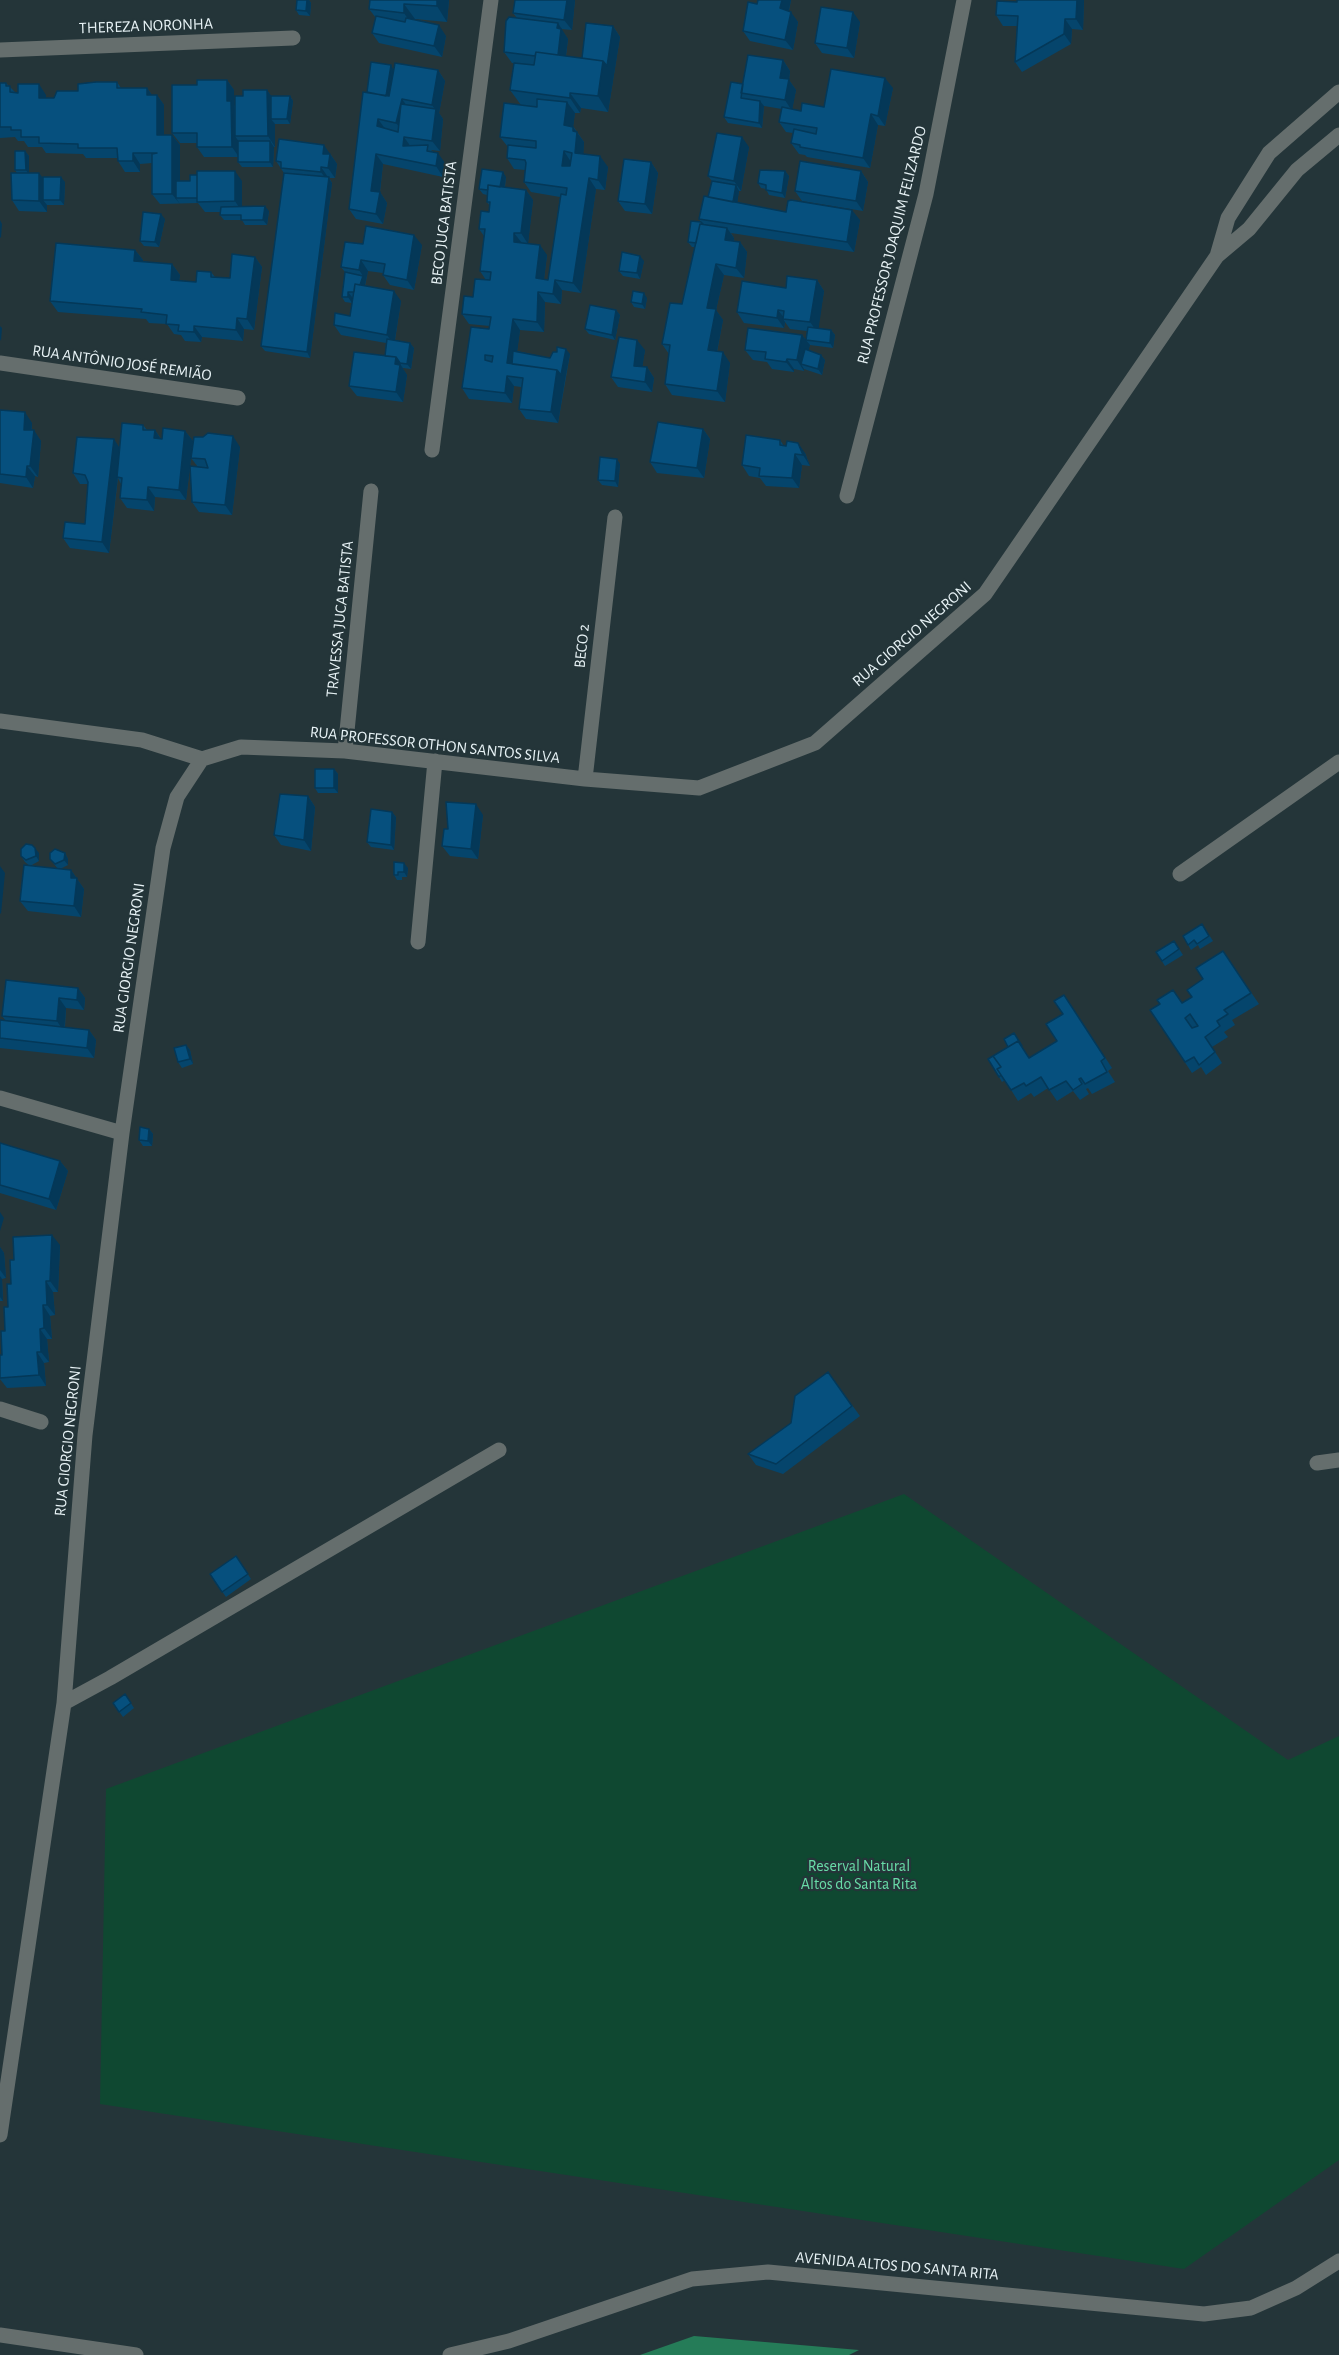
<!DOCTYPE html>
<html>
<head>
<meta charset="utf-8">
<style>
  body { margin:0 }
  canvas { display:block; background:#243539 }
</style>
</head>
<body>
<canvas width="1339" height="2355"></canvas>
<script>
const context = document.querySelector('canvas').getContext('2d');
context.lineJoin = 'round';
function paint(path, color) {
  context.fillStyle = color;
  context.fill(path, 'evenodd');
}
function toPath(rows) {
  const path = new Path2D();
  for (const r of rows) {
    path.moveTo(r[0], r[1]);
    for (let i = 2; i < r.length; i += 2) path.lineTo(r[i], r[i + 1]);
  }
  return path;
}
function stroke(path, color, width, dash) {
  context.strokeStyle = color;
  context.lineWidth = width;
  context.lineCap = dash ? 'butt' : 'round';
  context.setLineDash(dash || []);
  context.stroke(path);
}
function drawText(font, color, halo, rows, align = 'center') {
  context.font = font + ' "Alegreya Sans",sans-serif';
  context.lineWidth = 4.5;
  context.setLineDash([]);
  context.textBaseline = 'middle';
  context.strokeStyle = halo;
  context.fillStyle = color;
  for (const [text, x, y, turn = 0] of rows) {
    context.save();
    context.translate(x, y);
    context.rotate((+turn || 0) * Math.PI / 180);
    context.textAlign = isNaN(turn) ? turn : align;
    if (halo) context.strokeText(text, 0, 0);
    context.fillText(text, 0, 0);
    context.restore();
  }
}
paint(toPath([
  [904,1494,1288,1760,1339,1736,1339,2160,1184,2269,100,2104,106,1789]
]), '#0f4831');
paint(toPath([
  [694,2336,859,2350,849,2355,640,2355]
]), '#257c58');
stroke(toPath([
  [0,50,293,38],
  [1217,256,1228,218,1269,153,1339,92],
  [0,363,238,398],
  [432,450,491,0],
  [847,496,926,194,964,0],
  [0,721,142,740,202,759,241,747,345,751,585,779,699,788,815,743,985,594,1217,256,1249,229,1297,170,1339,135],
  [345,751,371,491],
  [585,779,615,517],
  [1180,874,1339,762],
  [418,942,435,761],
  [0,1098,122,1133],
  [0,1409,41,1422],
  [1317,1463,1339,1460],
  [64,1703,110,1678,499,1450],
  [0,2135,64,1703,85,1435,122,1133,163,848,177,797,202,759],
  [0,2335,136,2355],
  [450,2355,509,2341,692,2279,768,2272,1204,2314,1251,2308,1296,2288,1339,2261]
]), '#656e6d', 15);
paint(toPath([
  [297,0,309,0,311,3,310,16,299,15,296,10],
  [370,0,449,0,447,22,415,19,415,20,446,36,442,57,379,43,372,33,376,18,369,9],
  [575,0,572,30,561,29,568,39,566,56,582,58,613,26,620,37,608,112,581,108,580,113,575,113,573,126,584,142,583,154,608,167,605,190,596,189,581,293,562,290,561,304,545,302,544,332,520,330,517,351,550,358,570,354,558,423,526,419,519,409,521,387,514,386,512,403,469,399,462,388,489,329,490,326,469,324,462,314,486,280,480,271,484,236,479,229,489,212,490,206,487,202,487,195,483,194,479,189,506,177,505,187,526,190,533,200,528,243,547,255,544,279,548,280,560,197,531,192,524,182,525,170,514,169,507,158,508,147,500,137,521,105,510,90,514,63,512,63,504,52,517,18,513,13],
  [758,0,791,0,789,11,798,22,793,50,750,41,743,31,757,4],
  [1084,0,1083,30,1072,29,1071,44,1022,72,1015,62,1017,26,1003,26,996,15,1017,2],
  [860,22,854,58,822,53,815,43],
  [783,60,790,71,789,80,796,90,792,109,801,111,824,107,893,88,885,126,878,125,870,168,807,157,805,155,799,154,791,143,793,133,786,132,779,122,782,109,764,106,762,128,728,123,724,117,743,84],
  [394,70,438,70,445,81,439,113,443,119,440,151,431,150,445,163,443,177,383,164,380,192,387,203,383,224,356,219,349,209,367,92],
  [227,80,234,90,234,106,243,96,267,90,271,96,290,96,293,101,290,124,275,124,275,147,274,147,273,167,242,167,238,162,238,157,204,157,197,147,197,143,180,143,172,133,197,85],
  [117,82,121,88,147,88,152,95,157,95,164,105,164,135,172,135,180,145,180,181,242,181,242,206,269,211,267,225,245,225,242,220,224,220,220,215,221,212,205,212,198,203,160,204,152,194,152,163,140,164,140,172,125,172,118,161,117,158,86,158,83,154,46,153,42,147,28,147,24,141,18,141,15,137,0,138,0,83,6,83,15,92,46,95,46,98,54,98],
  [749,147,741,191,739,191,737,203,786,212,860,220,854,252,731,233,734,238,734,241,740,242,747,252,744,278,724,275,716,310,723,320,717,352,730,363,725,402,672,395,665,384,669,354,662,344,682,304,695,247,692,247,688,242,701,222,699,219,708,197,712,181,708,176],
  [25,151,29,156,29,173,43,178,65,182,64,205,47,205,47,212,19,211,12,200,17,173,15,170],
  [331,155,337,164,335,178,329,178,332,183,310,358,265,351,261,346,284,173,276,161],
  [651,162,658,173,652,214,625,211,618,201],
  [785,171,789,176,785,198,769,195,766,189,761,188,758,183],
  [861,171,868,182,863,211,802,201,795,191],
  [165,219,159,247,144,246,140,241],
  [363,244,422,245,414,290,390,285,383,275,383,273,368,271,365,286,401,301,395,340,410,343,414,348,411,369,403,368,403,369,407,375,403,402,357,396,349,386,385,356,386,343,341,335,334,325,350,316,353,297,352,297,352,303,345,302,342,297,345,272,341,267],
  [135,250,143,260,142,262,172,264,180,275,179,281,196,282,211,272,215,277,230,278,255,257,262,267,254,330,244,329,243,341,202,337,201,342,185,341,181,335,174,334,167,324,149,323,146,319,58,312,50,301],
  [644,261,640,279,623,276,619,271],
  [817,280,824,291,818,328,831,330,835,335,833,348,810,345,806,340,807,331,790,329,785,322,784,328,744,323,737,312,786,288],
  [647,298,645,309,634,307,631,302],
  [616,310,620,315,615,340,589,334,585,329],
  [802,335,810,345,808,350,821,355,825,360,822,375,804,369,804,371,794,369,794,372,772,369,767,362,753,360,745,350],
  [645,350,642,367,647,367,654,378,652,392,618,387,611,377],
  [0,410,32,423,32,430,41,441,38,477,35,476,33,488,0,483],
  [143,425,147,430,155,430,161,439,185,431,193,441,186,500,155,497,154,511,127,508,120,498,121,484,118,478,109,553,70,548,63,538,85,524,88,484,80,484,73,473,120,448],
  [703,429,710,439,704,478,657,473,650,462],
  [780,440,784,446,805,453,810,466,802,465,799,488,766,486,760,478,749,476,742,465],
  [240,447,232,515,199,512,192,502,198,467,191,458],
  [620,464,618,487,602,485,598,480],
  [334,769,338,774,338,793,318,793,315,788],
  [308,796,315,807,311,851,281,845,274,835],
  [392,812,396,817,394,850,371,847,367,842],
  [483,815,478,859,450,856,442,846,448,829],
  [39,853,39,861,30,866,25,862,21,856],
  [65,853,68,859,68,865,60,869,71,870,84,889,81,917,28,911,20,901,58,869,50,859],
  [394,862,408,868,407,877,402,877,402,880,397,880,394,875],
  [1202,924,1213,941,1200,949,1198,945,1191,950,1183,936],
  [1174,941,1183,955,1165,966,1156,952],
  [1223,951,1259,1004,1232,1020,1235,1025,1224,1032,1228,1037,1212,1047,1222,1063,1206,1075,1201,1067,1192,1073,1150,1010,1182,1003,1192,997,1203,979],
  [78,988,85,998,84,1010,66,1008,65,1027,89,1030,96,1040,94,1058,0,1048,0,1020,6,1021,2,1016],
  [1071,1005,1112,1068,1108,1071,1115,1082,1092,1094,1088,1088,1086,1089,1089,1094,1080,1100,1073,1091,1057,1101,1048,1088,1034,1097,1031,1093,1018,1101,1005,1080,1002,1082,988,1059,1030,1058,1057,1041,1063,1014],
  [186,1045,190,1050,193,1064,182,1068,178,1062],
  [149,1129,153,1134,152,1146,143,1146,139,1140],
  [0,1143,60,1161,68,1171,56,1210,0,1193],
  [60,1245,58,1292,53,1292,55,1315,50,1316,52,1339,47,1339,49,1362,44,1363,46,1386,7,1388,0,1379,0,1355,2,1355,14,1260],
  [0,1247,4,1253,6,1278,2,1279,3,1301,0,1301],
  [828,1372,860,1416,783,1474,756,1465,748,1454,791,1423],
  [236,1556,251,1579,226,1597,210,1574],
  [125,1694,134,1708,123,1717,113,1703]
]), '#05456c');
paint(toPath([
  [307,0,309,0,311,3,310,16,306,11],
  [437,0,449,0,447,22,437,6],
  [567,0,575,0,572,30,564,20],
  [782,0,791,0,787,18,780,8],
  [1077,0,1084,0,1083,30,1076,19],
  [404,4,415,19,414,28,404,13],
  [791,12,798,22,793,50,785,40],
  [853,12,860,22,854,58,847,48],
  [1065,19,1072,29,1071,44,1064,34],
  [558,23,568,39,564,70,557,59],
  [439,25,446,36,442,57,434,46],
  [613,26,620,37,608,112,598,96,603,61],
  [783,60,790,71,789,80,796,90,792,111,785,100,780,78],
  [391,65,394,71,389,106,385,100],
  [438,70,445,81,439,113,443,119,440,151,432,141,436,111,432,105],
  [885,78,893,88,885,126,878,116],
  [227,80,234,90,235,136,239,142,239,157,232,147,227,101],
  [39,84,46,95,46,108,39,98],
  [147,88,154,98,147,95],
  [267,90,274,100,271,119,275,124,275,147,268,136],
  [570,93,581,108,580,113,570,98],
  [157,95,164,105,164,145,157,135],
  [290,96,293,101,290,124,287,119],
  [402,99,409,109,404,133,396,123],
  [760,101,764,106,762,128,759,123],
  [567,102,575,113,572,136,564,125],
  [871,114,878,125,870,168,863,158],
  [378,119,386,130,377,126],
  [573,127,584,142,583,164,575,153,573,131],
  [172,135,180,145,180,198,176,198,180,204,172,194],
  [404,137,411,147,403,146],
  [742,137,749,147,741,191,734,181],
  [270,141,274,147,273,167,270,162],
  [324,145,337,164,335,178,328,168,323,154],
  [25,151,29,156,29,175,26,170],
  [564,151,571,162,569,176,562,166],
  [133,153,140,164,140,172,133,161],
  [438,153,445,163,443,177,436,166],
  [376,154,383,164,379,198,380,192,387,203,383,224,376,214,371,191],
  [600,156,608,167,605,190,598,180],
  [651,162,658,173,652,214,645,204],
  [321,167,332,183,310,358,307,352,328,182,321,172],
  [235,171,242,181,242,212,235,201],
  [785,171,789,176,785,198,782,193],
  [861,171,868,182,863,211,856,201],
  [503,172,506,177,503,197,500,191],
  [39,173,47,183,43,200,47,205,47,212,39,201],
  [61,177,65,182,64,205,60,200],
  [589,178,596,189,581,293,573,283],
  [736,185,739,191,736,211,732,206],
  [526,190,533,200,528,244,521,233],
  [265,206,269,211,267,225,263,220],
  [852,210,860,220,854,252,847,242],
  [161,214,165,219,159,247,155,242],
  [0,220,2,224,1,238,0,237],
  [727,228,734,238,733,250,725,240],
  [514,233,522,243,514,242],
  [414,235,422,245,414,290,407,280],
  [740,242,747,252,744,278,736,268],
  [540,245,547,255,543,288,536,278],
  [135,250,143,260,141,271,134,261],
  [640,256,644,261,640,279,637,273],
  [255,257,262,267,254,330,247,319],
  [361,260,368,271,362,298,358,293,363,276,359,270],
  [172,264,180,275,178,290,171,280],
  [716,264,724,275,716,310,723,320,715,361,708,350,707,308],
  [555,280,562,290,561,304,553,294],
  [817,280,824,291,818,333,810,322],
  [394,291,401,301,394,345,387,335],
  [348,292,352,297,352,303,348,297],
  [538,292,545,302,544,332,537,322],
  [644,293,647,298,645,309,642,304],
  [616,310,620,315,615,340,612,335],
  [778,310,785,319,783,319,785,322,784,328,777,318],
  [237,318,244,329,243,341,236,330],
  [513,319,520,330,515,369,507,363],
  [0,326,2,328,1,341,0,339],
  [194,326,202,337,201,342,194,332],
  [831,330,835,335,833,348,830,343],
  [802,335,810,345,805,365,801,364,804,369,804,371,797,360],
  [637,340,645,350,641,376,634,366],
  [410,343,414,348,411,369,407,364],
  [566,349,570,354,565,380,561,375],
  [723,352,730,363,725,402,717,391],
  [821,355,825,360,822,375,818,369],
  [396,357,407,375,403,402,396,392,395,364],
  [787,359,794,369,794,372,786,362],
  [647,367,654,378,652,392,645,382],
  [557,370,565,380,558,423,551,412],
  [507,376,514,386,512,403,505,393],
  [25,412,32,423,31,440,24,430],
  [703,429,710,439,704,478,697,468],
  [34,430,41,441,38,477,30,466],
  [155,430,162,441,154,438],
  [185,431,193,441,186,500,179,490],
  [233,436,240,447,232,515,225,505],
  [114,439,121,450,109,553,102,542],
  [798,443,805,453,810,466,803,455],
  [795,454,802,465,799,488,792,478],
  [617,459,620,464,618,487,615,481],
  [27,466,35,476,33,488,26,477],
  [148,487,155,497,154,511,147,500],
  [334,769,338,774,338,793,334,788],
  [308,796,315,807,311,851,304,840],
  [476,804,483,815,478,859,471,849],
  [392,812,396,817,394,850,391,845],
  [35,848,39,853,39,861,36,856],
  [65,853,68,859,68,865,64,860],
  [404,863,408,868,407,877,404,872],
  [0,866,5,873,1,914,0,913],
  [71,870,84,889,81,917,74,906,71,878],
  [78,988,85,998,84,1010,77,1000],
  [59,998,66,1008,64,1032,57,1021],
  [89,1030,96,1040,94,1058,87,1048],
  [186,1045,190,1050,193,1064,190,1059],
  [149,1129,153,1134,152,1146,148,1141],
  [60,1161,68,1171,56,1210,49,1199],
  [0,1212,4,1218,0,1231],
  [52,1235,60,1245,58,1292,50,1281],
  [0,1247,4,1253,6,1278,0,1270],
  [0,1276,2,1279,3,1301,0,1297],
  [46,1281,53,1292,55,1315,47,1305],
  [43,1305,50,1316,52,1339,44,1328],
  [40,1329,47,1339,49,1362,41,1352],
  [37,1352,44,1363,46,1386,39,1375]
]), '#043858');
const building = toPath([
  [297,0,307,0,306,11,296,10,297,0],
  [370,0,437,0,437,6,404,4,404,13,369,9,370,0],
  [515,0,567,0,564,20,513,13,515,0],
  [758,0,782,0,780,8,791,12,785,40,743,31,748,2,757,4,758,0],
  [1017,0,1077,0,1076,19,1065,19,1064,34,1015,62,1018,16,996,15,997,1,1017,2,1017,0],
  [821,7,853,12,847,48,815,43,821,7],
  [376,16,405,22,406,18,439,25,434,46,372,33,376,16],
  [509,17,558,23,557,28,561,29,558,55,536,52,535,56,504,52,506,21,509,17],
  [586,23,613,26,607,66,603,61,582,58,586,23],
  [536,52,603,61,598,96,570,93,570,98,510,90,514,63,534,65,536,52],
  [748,55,783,60,780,78,789,79,785,100,741,93,748,55],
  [371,62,391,65,386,96,367,92,371,62],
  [395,63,438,70,432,105,402,99,396,123,378,119,377,126,398,132,401,104,436,109,432,141,404,137,403,146,428,145,427,151,438,153,436,166,376,154,371,191,380,192,376,214,349,209,363,92,389,96,395,63],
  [831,69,885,78,878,116,871,114,863,158,800,147,800,145,791,143,794,129,816,134,817,128,779,122,782,107,801,111,802,103,824,107,831,69],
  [197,80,227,80,227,101,231,101,232,147,197,147,197,133,172,133,172,85,197,85,197,80],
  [96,82,117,82,117,88,147,88,147,95,157,95,157,135,172,135,172,194,152,194,152,154,157,153,133,153,133,161,118,161,117,148,78,148,78,144,39,143,39,137,21,137,21,130,11,130,11,127,0,127,0,83,6,83,6,86,10,86,10,92,18,93,18,84,39,84,39,98,54,98,57,91,78,91,78,84,96,82],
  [731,82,743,84,741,98,760,101,759,123,724,117,731,82],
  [243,90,267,90,268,136,235,136,235,96,243,96,243,90],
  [271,96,290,96,287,119,271,119,271,96],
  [537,99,567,102,564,125,573,127,573,131,577,132,575,153,600,156,598,180,589,178,573,283,555,280,553,294,538,292,537,322,513,319,507,363,557,370,551,412,519,409,523,378,507,376,505,393,462,388,471,327,489,329,491,317,462,314,464,296,473,297,475,279,490,280,491,272,480,271,485,229,479,229,481,211,489,212,490,202,487,202,488,185,526,190,521,233,514,233,514,242,540,245,536,278,548,280,561,194,566,195,567,188,524,182,526,163,525,160,507,158,508,145,536,148,536,141,500,137,504,103,537,107,537,99],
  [564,151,572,153,570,166,562,166,564,151],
  [485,355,493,356,492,362,485,360,485,355],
  [717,133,742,137,734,181,708,176,717,133],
  [279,139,324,145,323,154,330,154,328,168,321,167,321,172,281,168,281,162,276,161,279,139],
  [238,141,270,141,270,162,238,162,238,141],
  [15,151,25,151,26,170,15,170,15,151],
  [624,159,651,162,645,204,618,201,624,159],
  [800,161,861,171,856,201,795,191,800,161],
  [482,169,503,172,500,187,488,185,488,190,479,189,482,169],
  [760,170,785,171,782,193,766,190,766,185,758,183,760,170],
  [197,171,235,171,235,201,197,202,197,171],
  [11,173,39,173,39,201,12,200,11,173],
  [284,173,329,177,307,352,261,346,284,173],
  [190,175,197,175,197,198,176,198,176,181,190,181,190,175],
  [43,177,61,177,60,200,43,200,43,177],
  [712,181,736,185,733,202,708,197,712,181],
  [704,196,786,212,788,201,791,200,852,210,847,242,699,219,704,196],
  [265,206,263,220,241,220,241,215,220,215,221,207,265,206],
  [143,212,161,214,155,242,140,241,143,212],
  [691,221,701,222,703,224,700,224,696,243,688,242,691,221],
  [700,224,727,228,725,240,740,242,736,268,716,264,707,308,716,309,708,350,723,352,717,391,665,384,670,345,662,344,670,303,682,304,700,224],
  [366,226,414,235,407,280,383,275,385,264,361,260,359,270,341,267,345,242,363,244,366,226],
  [56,243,135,250,134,261,172,264,171,280,196,282,197,271,211,272,211,277,230,278,232,254,255,257,247,319,237,318,236,330,194,326,194,332,178,331,179,325,166,324,167,315,141,312,142,309,50,301,56,243],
  [622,252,640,256,637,273,619,271,622,252],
  [345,272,363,276,360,285,355,284,354,292,348,292,348,297,342,297,345,272],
  [787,276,817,280,810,322,783,319,784,311,778,310,777,318,737,312,742,281,786,288,787,276],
  [355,284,394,291,387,335,334,325,335,313,350,316,355,284],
  [633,291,644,293,642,304,631,302,633,291],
  [590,305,616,310,612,335,585,329,590,305],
  [808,327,831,330,830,343,806,340,808,327],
  [748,328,802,335,797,360,787,359,786,362,765,359,766,352,745,350,748,328],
  [619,337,637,340,634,366,647,367,645,382,611,377,619,337],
  [387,339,410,343,407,364,400,363,396,357,385,356,387,339],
  [557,347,566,349,561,375,557,370,512,364,513,351,550,358,553,352,557,352,557,347],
  [805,349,821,355,818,369,801,364,805,349],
  [354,352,396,357,395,364,400,365,396,392,349,386,354,352],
  [0,410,25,412,24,430,34,430,30,466,27,466,26,477,0,474,0,410],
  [658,422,703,429,697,468,650,462,658,422],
  [122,423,143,425,143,430,155,430,154,438,162,439,163,428,185,431,179,490,148,487,147,500,120,498,122,478,117,477,122,423],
  [208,433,233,436,225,505,192,502,190,466,208,468,205,459,191,458,194,437,203,437,208,433],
  [746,435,780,440,780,445,786,446,787,441,798,443,803,455,795,454,792,478,759,476,760,468,742,465,746,435],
  [77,437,114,439,102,542,63,538,65,522,85,524,88,482,85,475,73,473,77,437],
  [600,457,617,459,615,481,598,480,600,457],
  [315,769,334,769,334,788,315,788,315,769],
  [280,794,308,796,304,840,274,835,280,794],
  [446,802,476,804,471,849,442,846,444,829,448,829,446,802],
  [371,809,392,812,391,845,367,842,371,809],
  [26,844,32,845,35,848,36,856,26,860,21,856,21,849,26,844],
  [55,849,65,853,64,860,55,864,50,859,50,853,55,849],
  [394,862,404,863,404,872,398,872,398,875,394,875,394,862],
  [24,865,71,870,71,878,77,878,74,906,20,901,24,865],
  [1202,924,1209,936,1197,944,1194,940,1188,945,1183,936,1202,924],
  [1174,941,1179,949,1162,961,1156,952,1174,941],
  [1223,951,1251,993,1224,1010,1228,1014,1217,1021,1220,1026,1205,1037,1215,1052,1199,1065,1194,1057,1185,1062,1150,1010,1160,1004,1157,1000,1173,990,1182,1003,1192,997,1187,990,1203,979,1196,968,1223,951],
  [1190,1014,1198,1026,1192,1028,1185,1018,1190,1014],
  [6,980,78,988,77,1000,59,998,57,1021,2,1016,6,980],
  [1064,995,1105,1058,1101,1061,1107,1072,1085,1084,1081,1078,1079,1079,1082,1084,1073,1090,1066,1081,1049,1090,1041,1077,1026,1086,1024,1083,1011,1090,997,1069,1001,1067,993,1056,1018,1041,1029,1058,1057,1041,1046,1024,1063,1014,1054,1001,1064,995],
  [0,1020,89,1030,87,1048,0,1038,0,1020],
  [1014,1033,1022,1046,1018,1041,1008,1047,1004,1039,1014,1033],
  [186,1045,190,1059,178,1062,174,1048,186,1045],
  [993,1056,1001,1067,997,1069,1001,1075,999,1077,988,1059,993,1056],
  [140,1127,149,1129,148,1141,139,1140,140,1127],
  [0,1143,60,1161,49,1199,0,1185,0,1143],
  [52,1235,50,1281,46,1281,47,1305,43,1305,44,1328,40,1329,41,1352,37,1352,39,1375,0,1378,0,1355,2,1355,1,1331,5,1331,4,1307,8,1307,7,1284,11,1284,10,1260,14,1260,13,1237,52,1235],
  [828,1372,852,1406,776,1464,748,1454,791,1423,795,1396,828,1372],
  [236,1556,248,1574,222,1592,210,1574,236,1556],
  [125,1694,131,1703,119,1712,113,1703,125,1694]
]);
paint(building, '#06507e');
stroke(building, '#043858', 1.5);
drawText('16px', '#e7f2f5', '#243539', [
  ["THEREZA NORONHA",146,26,-2],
  ["BECO JUCA BATISTA",444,223,-83],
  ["RUA PROFESSOR JOAQUIM FELIZARDO",892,245,-76],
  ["RUA ANTÔNIO JOSÉ REMIÃO",122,363,8],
  ["TRAVESSA JUCA BATISTA",340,619,-84],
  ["RUA GIORGIO NEGRONI",912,634,-41],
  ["BECO 2",582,646,-84],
  ["RUA PROFESSOR OTHON SANTOS SILVA",435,745,6],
  ["RUA GIORGIO NEGRONI",129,958,-82],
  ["RUA GIORGIO NEGRONI",68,1441,-84],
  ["AVENIDA ALTOS DO SANTA RITA",897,2266,5]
]);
drawText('16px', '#68dba7', '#243539', [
  ["Reserval Natural",859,1866],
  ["Altos do Santa Rita",859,1884]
]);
</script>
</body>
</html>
